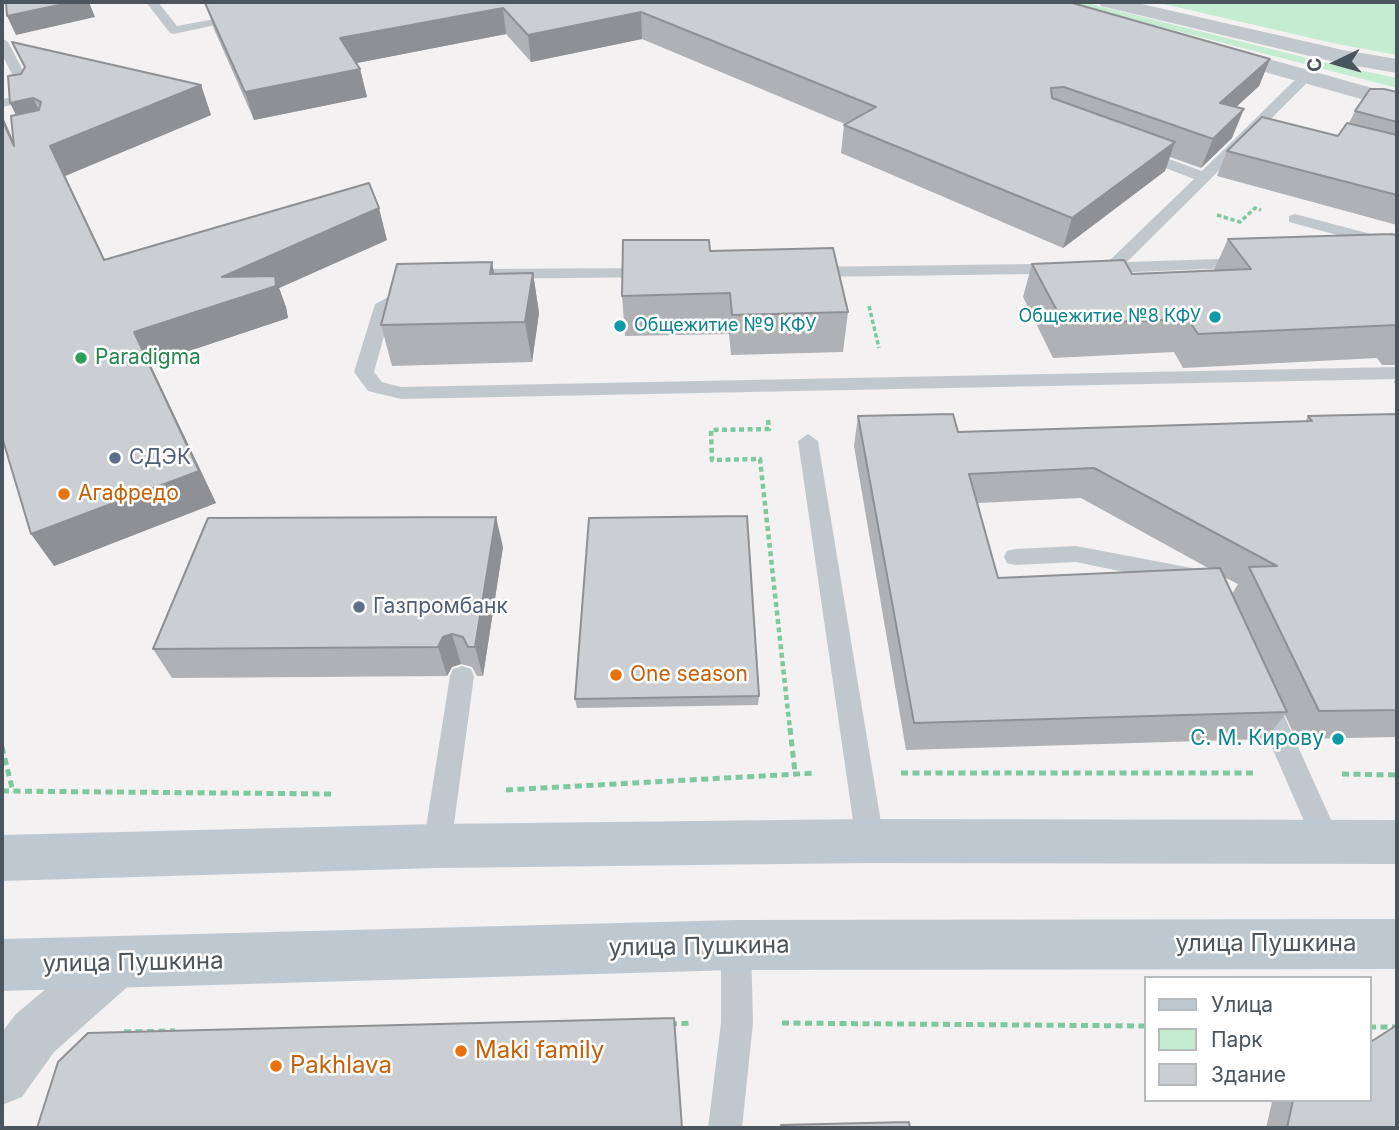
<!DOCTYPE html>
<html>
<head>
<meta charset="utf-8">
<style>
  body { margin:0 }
  #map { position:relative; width:1399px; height:1130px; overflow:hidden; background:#f3f1f1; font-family:Inter,sans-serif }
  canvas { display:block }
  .frame { position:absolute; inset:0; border:4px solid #4a555d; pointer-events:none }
  .legend { position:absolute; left:1144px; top:976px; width:228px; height:126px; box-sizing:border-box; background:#fff; border:2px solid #b7bbbe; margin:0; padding:9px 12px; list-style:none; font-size:21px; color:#4a555d }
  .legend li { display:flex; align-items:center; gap:14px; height:35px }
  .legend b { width:35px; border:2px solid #b7bbbe }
  .north { position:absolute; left:1301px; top:28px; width:70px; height:70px; -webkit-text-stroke:5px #fff; paint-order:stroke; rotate:265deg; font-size:19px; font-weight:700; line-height:28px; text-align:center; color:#4a555d }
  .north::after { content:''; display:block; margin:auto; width:24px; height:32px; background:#4a555d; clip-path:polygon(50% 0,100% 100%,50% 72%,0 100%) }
</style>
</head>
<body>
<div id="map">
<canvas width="1399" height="1130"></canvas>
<div class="frame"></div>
<ul class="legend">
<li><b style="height:9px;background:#bec8d1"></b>Улица</li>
<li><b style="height:19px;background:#c3ecd1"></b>Парк</li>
<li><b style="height:19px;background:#cbced3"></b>Здание</li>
</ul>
<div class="north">С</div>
</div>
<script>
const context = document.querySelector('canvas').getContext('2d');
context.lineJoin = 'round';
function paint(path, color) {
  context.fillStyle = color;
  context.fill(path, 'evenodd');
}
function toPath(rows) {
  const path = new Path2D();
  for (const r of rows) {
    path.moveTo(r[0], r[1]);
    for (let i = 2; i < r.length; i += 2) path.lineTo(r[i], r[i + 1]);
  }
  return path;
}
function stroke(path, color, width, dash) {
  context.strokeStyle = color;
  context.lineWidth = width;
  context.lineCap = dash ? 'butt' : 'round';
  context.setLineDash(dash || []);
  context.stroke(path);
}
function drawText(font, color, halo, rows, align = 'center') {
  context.font = font + ' Inter,sans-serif';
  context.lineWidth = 5;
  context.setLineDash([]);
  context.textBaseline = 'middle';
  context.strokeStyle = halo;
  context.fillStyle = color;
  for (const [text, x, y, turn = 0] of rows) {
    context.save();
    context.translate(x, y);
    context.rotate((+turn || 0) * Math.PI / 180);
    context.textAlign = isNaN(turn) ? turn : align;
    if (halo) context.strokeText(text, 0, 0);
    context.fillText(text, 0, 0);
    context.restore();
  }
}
paint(toPath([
  [1065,2,1083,2,1339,66,1397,78,1397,88],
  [1155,2,1397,2,1397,55,1337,44]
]), '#c3ecd1');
stroke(toPath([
  [1217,215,1240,222,1255,208,1261,210],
  [869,306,879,348]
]), '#7ec8a0', 3.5, [4.5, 2.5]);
stroke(toPath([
  [768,420,769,429,711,430,712,460,760,459,790,730]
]), '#7ec8a0', 4.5, [5, 3.5]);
stroke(toPath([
  [790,728,795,773],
  [2,747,13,792],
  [901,773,1253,773],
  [1342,774,1397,775],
  [506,790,816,773],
  [2,791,333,794],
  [782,1023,1145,1026],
  [670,1024,693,1023],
  [1369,1027,1397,1027],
  [124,1032,175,1031]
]), '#7ec8a0', 5, [7, 4.5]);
paint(toPath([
  [146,2,158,2,177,26,242,14,248,18,174,34,170,33,146,2],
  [2,38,8,42,37,97,35,100,2,107,2,99,22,95,2,54,2,38],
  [1301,74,1313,77,1127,262,1249,258,1255,259,1257,263,1255,267,1112,273,809,277,800,272,809,267,1107,263,1194,179,1134,156,1134,150,1144,150,1202,171,1301,74],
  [1295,214,1397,241,1397,251,1289,222,1289,216,1295,214],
  [652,268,658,269,661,273,658,277,480,279,463,283,454,278,457,274,480,269,652,268],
  [413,284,422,289,392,307,374,372,382,382,401,387,1397,367,1397,379,401,399,368,391,354,372,375,304,413,284],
  [808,434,818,441,884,841,880,850,870,854,860,850,856,841,798,441,808,434],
  [1076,546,1192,568,1200,571,1203,577,1200,583,1192,586,1076,562,1015,565,1007,563,1004,557,1007,551,1015,549,1076,546],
  [462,666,471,669,474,676,451,846,447,855,437,859,427,855,423,846,450,676,453,669,462,666],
  [1263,686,1272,689,1337,833,1341,842,1337,851,1327,855,1317,851,1250,697,1254,689,1263,686],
  [736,930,747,934,751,945,753,1023,742,1128,708,1128,721,1023,721,945,725,934,736,930]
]), '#c0c8ce');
paint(toPath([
  [1098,2,1133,2,1343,50,1397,59,1397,73,1343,64,1101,6,1098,2],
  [1219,45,1397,95,1397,109,1211,57,1208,52,1211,47,1219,45],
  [115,938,133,946,141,964,133,982,54,1052,22,1097,2,1105,2,1032,16,1014,97,946,115,938]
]), '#c0c8ce');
paint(toPath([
  [870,819,1397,820,1397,864,870,863,437,868,2,881,2,835,437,824,870,819],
  [1397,919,1397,969,736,970,2,991,2,939,736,920,1397,919]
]), '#bec8d1');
paint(toPath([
  [1069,2,1270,59,1259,86,1236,107,1232,138,1201,168,1170,157,1165,171,1063,248,841,153,844,125,845,124,642,39,531,62,506,34,356,63,360,69,367,97,254,120,214,29,205,3],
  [12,42,201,85,211,115,65,176,105,260,387,240,279,288,286,307,288,318,150,364,216,503,54,566,2,437,2,115,14,142,21,74,25,68],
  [1397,92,1397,225,1217,176,1227,151,1338,136,1349,123,1355,111],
  [1397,235,1397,365,1382,365,1377,358,1183,368,1174,352,1053,358,1023,297,1032,264,1132,274,1214,270,1228,239],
  [710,251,848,312,843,352,731,355,729,334,625,336,622,296],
  [492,262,494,274,533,273,539,313,532,362,392,366,381,325],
  [1397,376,1397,387,1394,382],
  [1397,414,1397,737,1296,739,1285,715,1265,739,906,750,854,446,858,416,958,432,1305,422,1308,416],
  [1081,498,1210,569,998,578,978,503],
  [1224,577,1238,584,1232,594],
  [503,547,483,676,477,676,472,667,461,664,452,667,447,676,172,678,153,649],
  [759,696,758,705,577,708,575,699],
  [1275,1100,1369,1100,1397,1128,1266,1128,1272,1102]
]), '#afb1b5');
paint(toPath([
  [73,2,89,2,95,17,16,35,7,16],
  [503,8,506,34,347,65,340,38],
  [641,12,642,39,531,62,528,35],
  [1270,59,1259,86,1209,132,1220,103],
  [360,69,367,97,254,120,245,92],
  [201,85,211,115,65,176,120,292,50,146],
  [33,98,47,127,25,133,10,103],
  [1244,109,1232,138,1201,168,1213,139],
  [2,115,11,136,17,148,2,139],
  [1175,142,1165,171,1063,248,1072,218],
  [379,208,387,240,279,288,286,307,288,318,150,364,216,503,54,566,31,534,134,332,222,277],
  [492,262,499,302,490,274],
  [533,273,539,313,532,362,525,322],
  [496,517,503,547,483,676,475,647],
  [452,634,461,664,452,667,447,676,438,647,443,637]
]), '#8e9094');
const building = toPath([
  [6,2,73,2,7,16,6,2],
  [210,2,1069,2,1270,59,1220,103,1244,109,1213,139,1064,87,1051,88,1052,98,1175,142,1072,218,844,125,876,107,641,12,528,35,503,8,340,38,360,69,245,92,205,3,210,2],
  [12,42,201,85,50,146,104,260,369,183,379,208,222,277,275,276,276,286,134,332,199,471,31,534,2,437,2,119,14,146,11,116,39,110,41,102,33,98,10,103,8,76,21,74,25,67,12,42],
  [1370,89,1384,89,1397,92,1397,122,1355,111,1370,89],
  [1262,117,1338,136,1347,123,1397,135,1397,195,1227,151,1262,117],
  [1391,234,1397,235,1397,325,1198,334,1188,319,1064,324,1032,264,1124,260,1132,274,1251,269,1228,239,1391,234],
  [623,240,709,240,710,251,833,248,848,312,732,315,730,293,622,296,623,240],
  [492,262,490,274,533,273,525,322,381,325,397,264,492,262],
  [953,414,958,432,1312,421,1308,416,1397,414,1397,710,1319,711,1249,567,1277,566,1094,468,969,474,998,578,1220,568,1287,712,914,723,858,416,953,414],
  [747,516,759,696,575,699,589,518,747,516],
  [496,517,475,647,468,647,463,637,452,634,443,637,438,647,153,649,208,518,496,517],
  [674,1018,682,1128,37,1128,58,1062,88,1033,674,1018],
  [1397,1025,1397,1128,1287,1128,1293,1100,1369,1100,1369,1043,1397,1025],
  [909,1122,910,1128,782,1128,781,1125,909,1122]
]);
paint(building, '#cbced3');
stroke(building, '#8e9094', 2);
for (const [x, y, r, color] of [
  [1215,317,7,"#0f9aa8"],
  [620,326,7,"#0f9aa8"],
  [81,358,7,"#2e9e5b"],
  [115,458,7,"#5c6f8a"],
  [64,494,7,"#e8710a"],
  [359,607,7,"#5c6f8a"],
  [616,675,7,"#e8710a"],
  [1338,739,7,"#0f9aa8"],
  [461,1051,7,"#e8710a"],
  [276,1066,7,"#e8710a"]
]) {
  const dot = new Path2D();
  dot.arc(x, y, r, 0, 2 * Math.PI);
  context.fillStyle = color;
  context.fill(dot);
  stroke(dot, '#fff', 2.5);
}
drawText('18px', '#0d838f', '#fff', [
  ["Общежитие №8 КФУ",1201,317],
  ["Общежитие №9 КФУ",634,326,"left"]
], 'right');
drawText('21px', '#27864d', '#fff', [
  ["Paradigma",95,358]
], 'left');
drawText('21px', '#4e5e75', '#fff', [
  ["СДЭК",129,458],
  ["Газпромбанк",373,607]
], 'left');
drawText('21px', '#c56008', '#fff', [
  ["Агафредо",78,494],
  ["One season",630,675]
], 'left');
drawText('21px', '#0d838f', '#fff', [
  ["С. М. Кирову",1324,739]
], 'right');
drawText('24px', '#4a555d', '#fff', [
  ["улица Пушкина",1266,944],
  ["улица Пушкина",699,947,-1],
  ["улица Пушкина",133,963,-1]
]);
drawText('24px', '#c56008', '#fff', [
  ["Maki family",475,1051],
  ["Pakhlava",290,1066]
], 'left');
</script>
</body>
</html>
